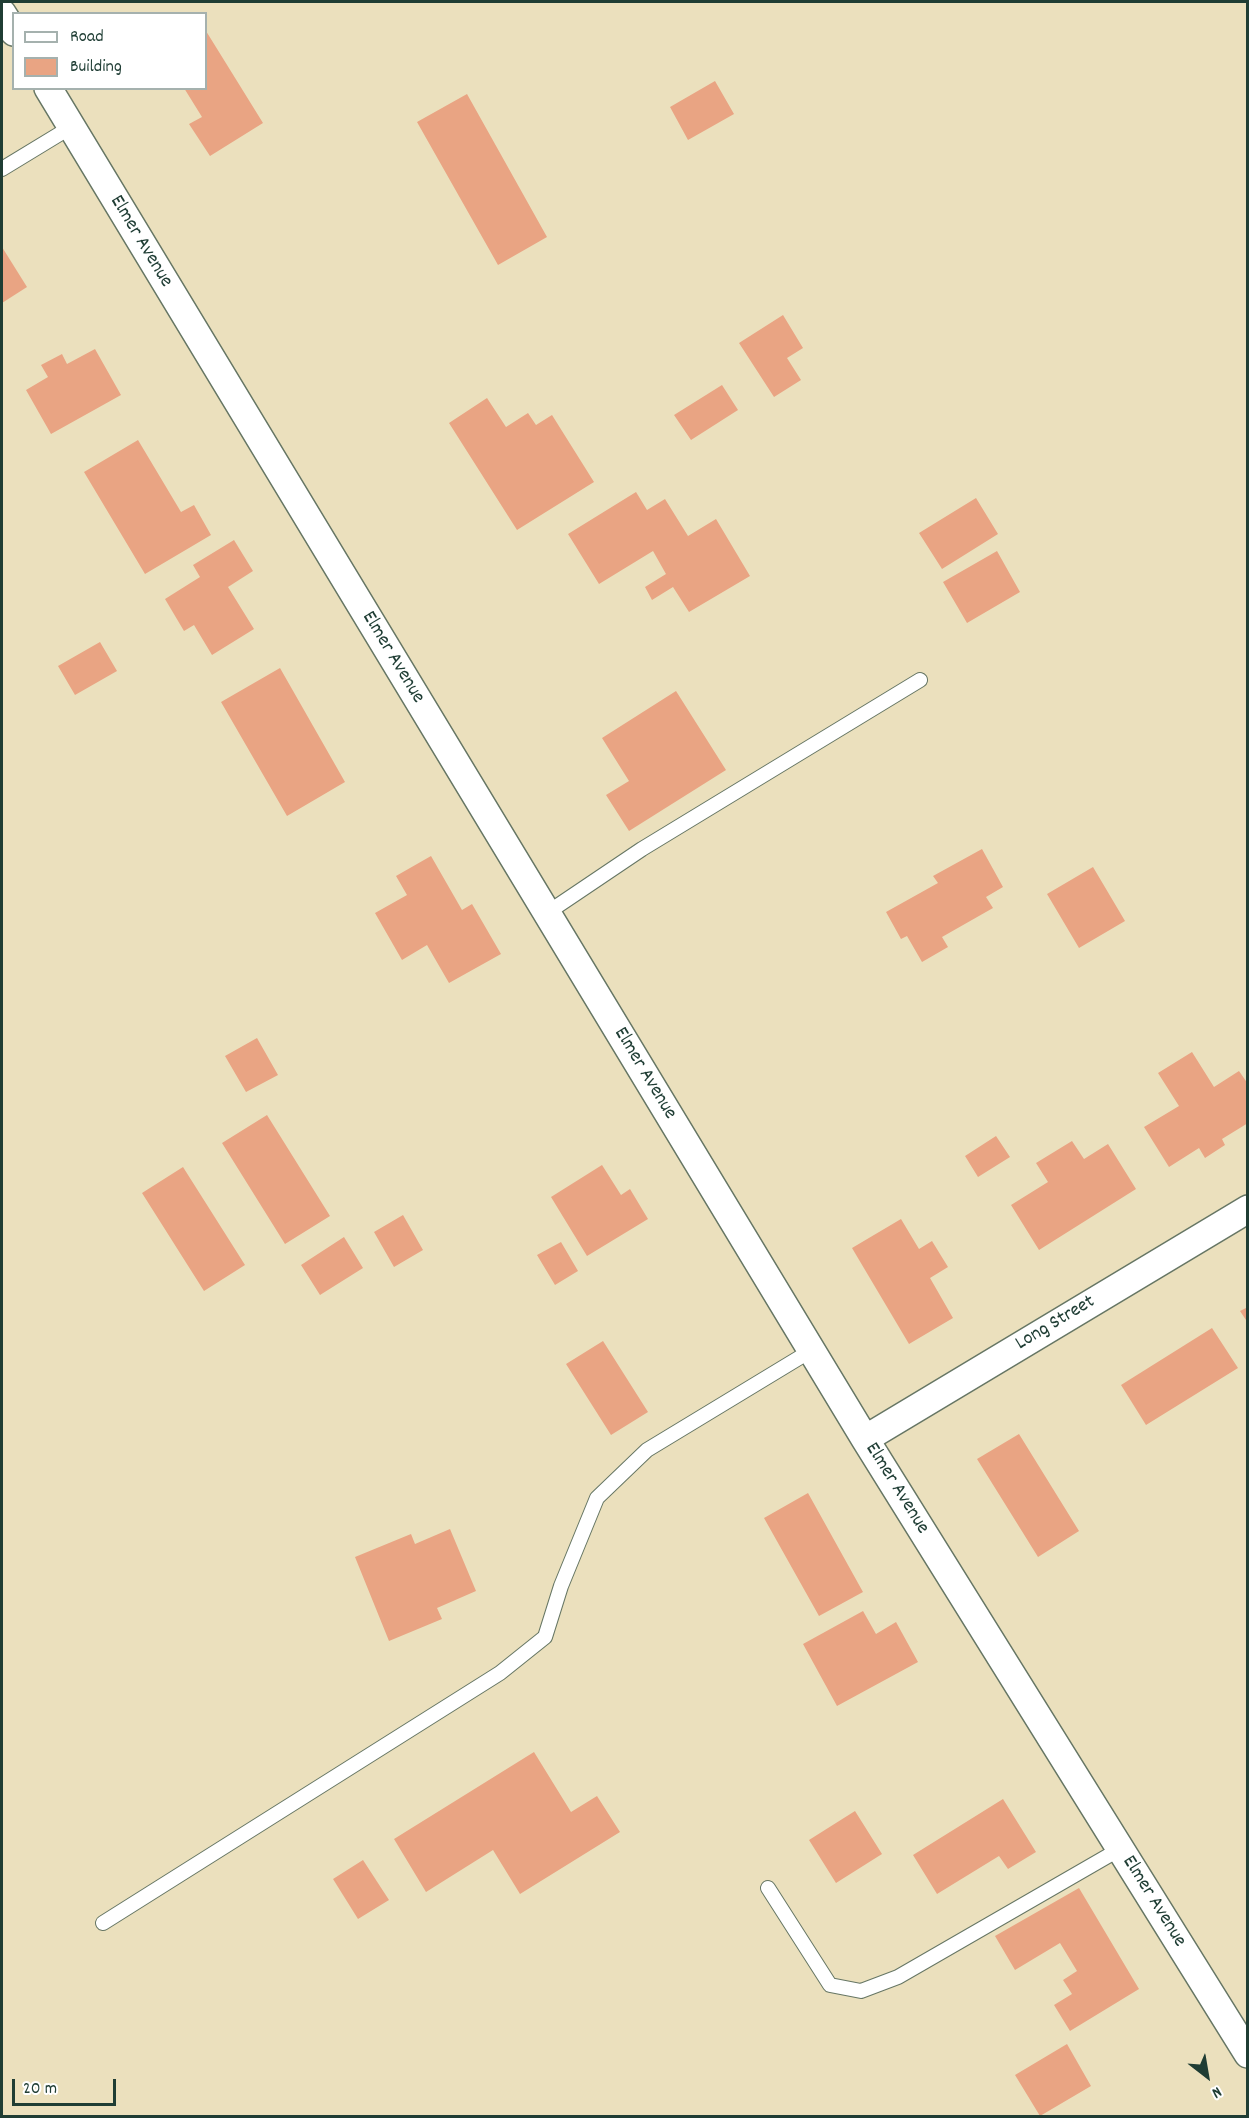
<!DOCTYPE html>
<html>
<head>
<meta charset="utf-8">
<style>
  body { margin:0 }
  #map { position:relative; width:1249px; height:2118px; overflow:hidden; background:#ebe0bd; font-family:Dekko,sans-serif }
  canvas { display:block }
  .frame { position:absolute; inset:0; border:3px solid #1f3d34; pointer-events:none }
  .legend { position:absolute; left:12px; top:12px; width:195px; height:78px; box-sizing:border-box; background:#fff; border:2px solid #a5b1ae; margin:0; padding:8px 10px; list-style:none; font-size:18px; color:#1f3d34 }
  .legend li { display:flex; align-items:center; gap:12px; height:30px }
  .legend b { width:30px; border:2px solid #a5b1ae }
  .north { position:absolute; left:1177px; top:2046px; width:60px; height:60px; -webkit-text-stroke:4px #fff; paint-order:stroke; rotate:149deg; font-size:16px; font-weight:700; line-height:24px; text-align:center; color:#1f3d34 }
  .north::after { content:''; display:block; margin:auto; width:21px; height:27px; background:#1f3d34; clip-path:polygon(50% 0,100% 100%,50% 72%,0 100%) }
  .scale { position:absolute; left:12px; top:2079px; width:104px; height:27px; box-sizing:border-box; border:3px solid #1f3d34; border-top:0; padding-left:8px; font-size:18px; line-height:21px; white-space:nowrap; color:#1f3d34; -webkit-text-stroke:4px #fff; paint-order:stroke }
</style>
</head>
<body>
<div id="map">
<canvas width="1249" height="2118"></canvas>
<div class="frame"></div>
<ul class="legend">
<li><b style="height:8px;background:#fff"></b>Road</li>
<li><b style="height:16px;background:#e9a483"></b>Building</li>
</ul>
<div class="north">N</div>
<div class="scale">20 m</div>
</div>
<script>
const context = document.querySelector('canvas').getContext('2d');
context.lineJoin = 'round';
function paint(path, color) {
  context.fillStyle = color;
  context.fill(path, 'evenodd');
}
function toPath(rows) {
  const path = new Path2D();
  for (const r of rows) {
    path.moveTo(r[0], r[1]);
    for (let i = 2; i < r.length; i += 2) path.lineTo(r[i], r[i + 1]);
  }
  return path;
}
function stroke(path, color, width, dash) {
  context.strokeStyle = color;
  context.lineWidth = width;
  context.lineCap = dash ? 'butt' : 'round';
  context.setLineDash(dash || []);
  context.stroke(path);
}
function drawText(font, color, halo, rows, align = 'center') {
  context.font = font + ' Dekko,sans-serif';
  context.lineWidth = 5;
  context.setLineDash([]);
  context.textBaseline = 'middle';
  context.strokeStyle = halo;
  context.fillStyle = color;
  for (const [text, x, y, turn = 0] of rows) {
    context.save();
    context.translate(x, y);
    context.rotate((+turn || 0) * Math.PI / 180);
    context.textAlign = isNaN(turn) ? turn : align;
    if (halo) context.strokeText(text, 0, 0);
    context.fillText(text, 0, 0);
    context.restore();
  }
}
paint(toPath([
  [206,31,263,123,210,156,189,124,202,117,184,88,206,88],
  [715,81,734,114,688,140,670,107],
  [467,94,547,237,498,265,417,122],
  [2,247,27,287,2,303],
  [783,315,803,348,787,358,801,380,774,397,739,343],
  [95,349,121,395,51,434,26,390,48,377,41,365,62,354,67,364],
  [722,385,738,410,691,440,674,415],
  [487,398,506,427,528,413,536,425,552,415,594,482,517,530,449,423],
  [138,440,181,512,194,505,211,535,145,574,84,472],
  [636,492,647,510,665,499,688,536,716,519,750,576,689,612,673,587,652,600,645,587,666,574,653,551,599,584,568,534],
  [976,498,998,534,942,569,919,533],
  [234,540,253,571,228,587,254,629,212,655,194,625,184,631,165,599,200,577,193,565],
  [997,551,1020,592,967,623,943,582],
  [100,642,117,671,75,695,58,666],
  [280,668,345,782,287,816,221,702],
  [676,691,726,770,629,831,606,795,629,781,602,738],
  [982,849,1003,887,986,897,993,908,942,937,948,947,922,962,907,936,901,939,886,912,938,883,933,876],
  [431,856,462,910,472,904,501,954,449,983,427,945,402,960,375,913,407,895,396,876],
  [1093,867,1125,921,1079,948,1047,894],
  [257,1038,278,1075,246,1092,225,1056],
  [1192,1052,1214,1087,1239,1071,1248,1084,1248,1123,1222,1139,1225,1145,1205,1158,1199,1148,1169,1167,1144,1127,1179,1106,1158,1073],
  [267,1115,330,1216,285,1244,222,1143],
  [996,1136,1010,1157,978,1177,965,1156],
  [1072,1141,1084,1159,1108,1144,1136,1189,1039,1250,1011,1205,1048,1182,1036,1163],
  [602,1165,621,1195,630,1189,648,1219,587,1256,551,1197],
  [183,1167,245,1265,204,1291,142,1193],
  [403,1215,423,1250,394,1267,374,1232],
  [901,1219,919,1249,932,1241,948,1267,930,1278,953,1318,909,1344,852,1248],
  [344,1237,363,1268,320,1295,301,1265],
  [561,1242,578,1271,555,1285,537,1255],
  [1248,1307,1248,1323,1240,1311],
  [1212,1328,1238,1368,1146,1425,1121,1385],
  [603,1341,648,1412,611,1435,566,1364],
  [1019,1434,1079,1531,1038,1557,977,1459],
  [808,1493,863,1592,819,1616,764,1518],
  [450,1529,476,1591,437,1608,442,1619,389,1641,355,1557,411,1534,415,1544],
  [863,1611,876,1634,896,1622,918,1662,837,1706,803,1644],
  [534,1752,571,1812,597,1796,620,1832,520,1894,493,1850,426,1892,394,1839],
  [1003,1799,1036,1852,1008,1869,999,1856,937,1894,913,1855],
  [855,1811,882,1854,836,1883,809,1840],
  [363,1860,389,1900,358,1919,333,1879],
  [1079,1888,1139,1989,1070,2031,1054,2005,1072,1994,1063,1980,1077,1971,1060,1943,1015,1970,995,1936],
  [1067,2044,1091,2086,1040,2116,1015,2075]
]), '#e9a483');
const lane = toPath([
  [2,169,71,127],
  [547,913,642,849,920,680],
  [768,1888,830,1985,861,1991,898,1977,1120,1849],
  [103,1923,500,1673,545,1637,561,1586,597,1498,647,1450,812,1350]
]);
const street = toPath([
  [2,13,14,32],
  [48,88,865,1439,1248,2054],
  [865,1439,1248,1209]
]);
stroke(lane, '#667664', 16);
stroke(street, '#667664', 30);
stroke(lane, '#fff', 14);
stroke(street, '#fff', 27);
drawText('20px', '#1f3d34', '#fff', [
  ["Elmer Avenue",140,242,59],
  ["Elmer Avenue",392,658,59],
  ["Elmer Avenue",644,1074,59],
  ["Long Street",1056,1324,-31],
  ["Elmer Avenue",896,1489,58],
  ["Elmer Avenue",1153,1902,58]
]);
</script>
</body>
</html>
